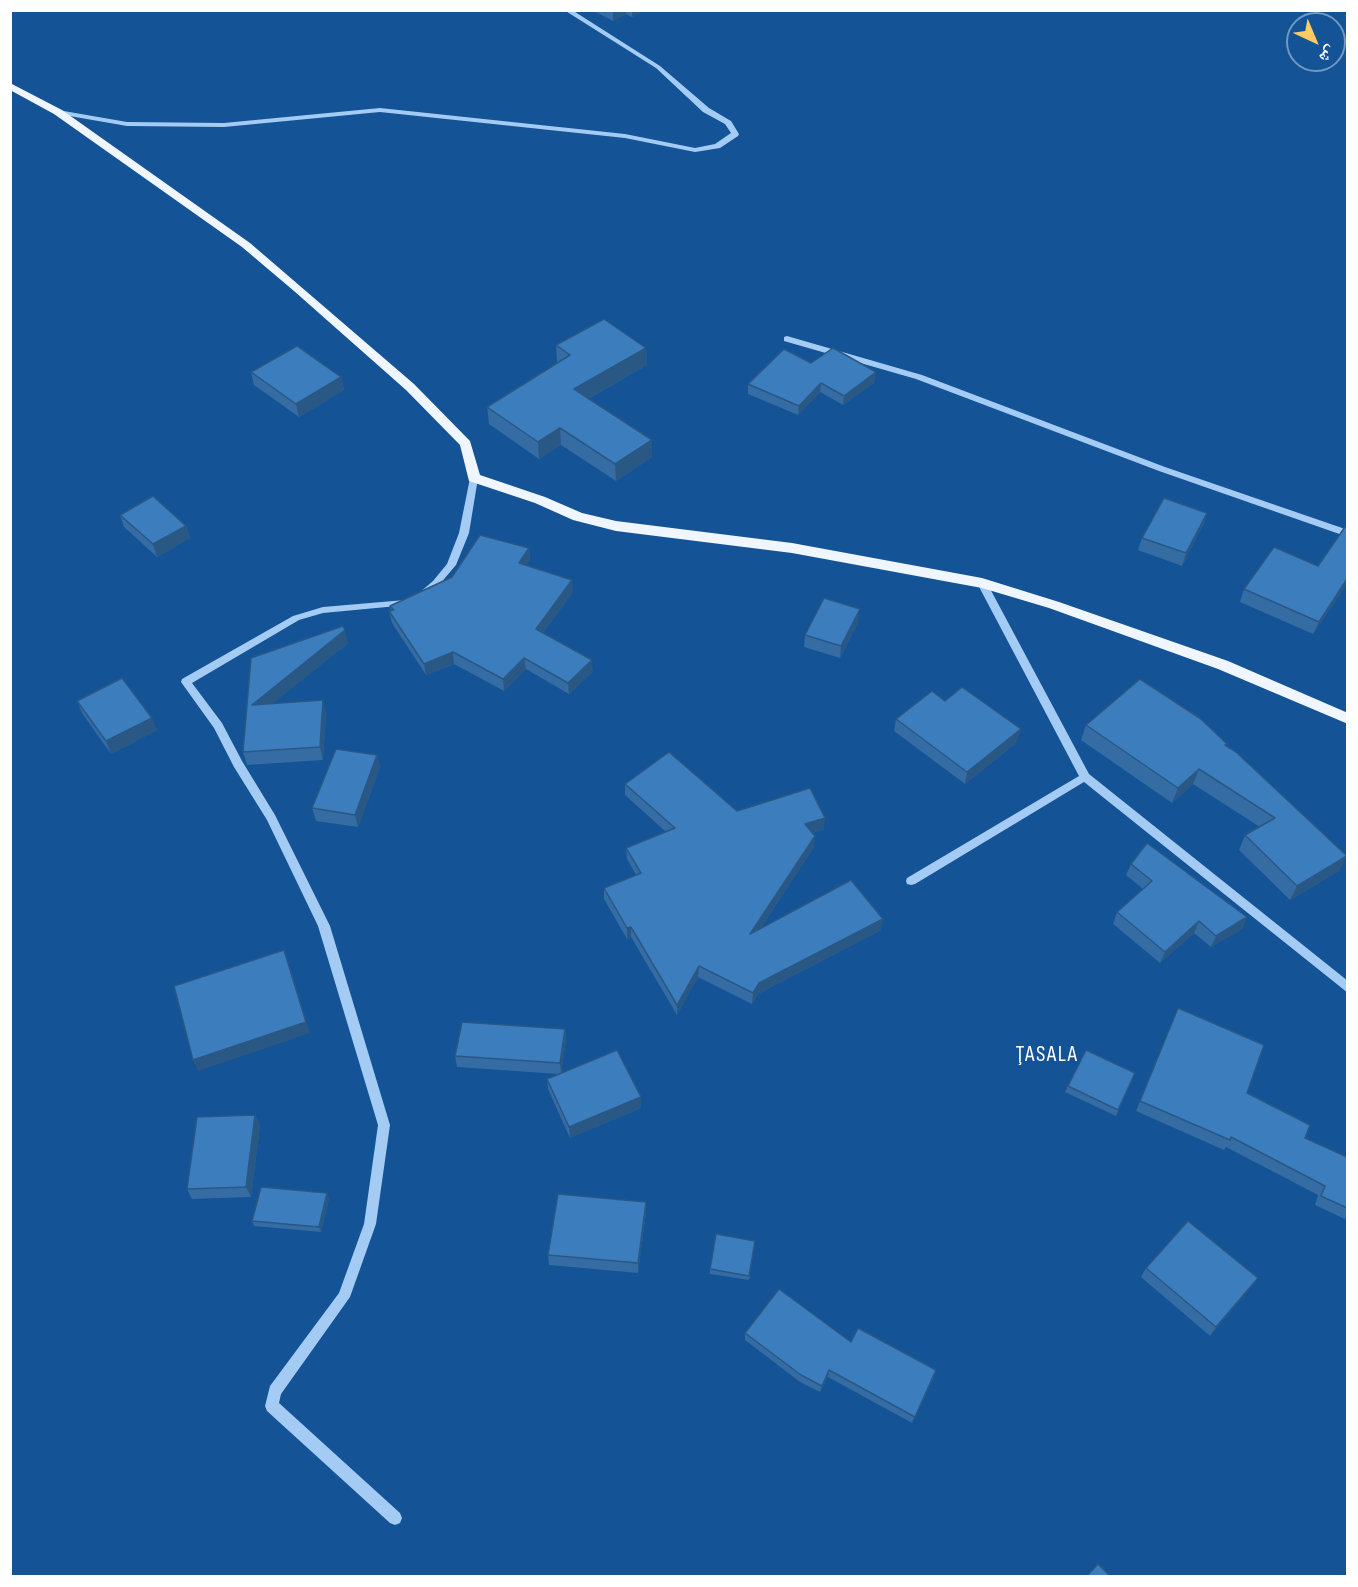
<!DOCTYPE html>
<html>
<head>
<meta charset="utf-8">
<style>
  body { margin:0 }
  #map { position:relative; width:1358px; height:1587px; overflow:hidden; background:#135396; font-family:"Sofia Sans Condensed","Noto Naskh Arabic",sans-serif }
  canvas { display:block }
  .frame { position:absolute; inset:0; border:12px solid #fff; pointer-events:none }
  .north { position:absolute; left:1286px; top:12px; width:60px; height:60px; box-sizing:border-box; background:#135396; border:2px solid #7198c0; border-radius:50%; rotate:136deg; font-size:16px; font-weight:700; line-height:24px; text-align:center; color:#fff }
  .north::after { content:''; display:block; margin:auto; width:21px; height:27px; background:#ffcb65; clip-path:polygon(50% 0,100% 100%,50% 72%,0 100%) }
</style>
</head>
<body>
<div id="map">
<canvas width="1358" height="1587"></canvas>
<div class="frame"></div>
<div class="north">ش</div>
</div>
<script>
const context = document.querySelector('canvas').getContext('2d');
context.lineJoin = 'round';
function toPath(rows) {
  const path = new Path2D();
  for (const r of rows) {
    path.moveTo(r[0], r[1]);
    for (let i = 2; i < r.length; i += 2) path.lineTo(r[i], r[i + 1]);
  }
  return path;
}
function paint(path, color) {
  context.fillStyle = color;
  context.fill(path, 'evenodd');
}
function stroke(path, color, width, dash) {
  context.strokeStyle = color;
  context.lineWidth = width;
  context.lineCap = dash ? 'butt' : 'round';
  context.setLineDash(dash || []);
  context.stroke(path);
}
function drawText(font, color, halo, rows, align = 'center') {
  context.font = font + ' "Sofia Sans Condensed",sans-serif';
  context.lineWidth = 6;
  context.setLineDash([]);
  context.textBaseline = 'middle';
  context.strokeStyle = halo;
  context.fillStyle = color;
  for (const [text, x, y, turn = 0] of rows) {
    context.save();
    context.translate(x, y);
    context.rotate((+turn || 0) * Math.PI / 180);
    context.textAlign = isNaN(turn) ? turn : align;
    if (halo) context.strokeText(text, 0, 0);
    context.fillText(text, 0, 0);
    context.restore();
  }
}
paint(toPath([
  [564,10,572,10,660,66,709,108,731,121,739,134,738,136,720,148,695,152,625,138,380,112,224,127,127,126,58,114,54,112,58,110,127,122,224,123,380,108,625,134,695,148,715,144,731,133,725,124,703,112,656,68,564,10],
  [787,336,922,375,1165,467,1348,530,1348,537,1159,471,916,379,784,341,784,337,787,336],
  [474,475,478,478,469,533,456,565,439,585,425,597,419,597,417,595,419,593,433,581,447,564,459,533,470,478,474,475],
  [982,580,987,583,1089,774,1348,981,1348,993,1084,782,915,884,911,885,907,884,906,881,907,878,1079,776,977,583,982,580],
  [405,600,410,603,408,605,323,613,299,620,192,683,222,723,242,761,275,815,330,926,390,1125,376,1224,350,1297,281,1394,279,1403,400,1513,402,1518,400,1523,395,1525,390,1523,267,1411,265,1406,270,1386,339,1293,364,1224,378,1125,318,926,267,820,234,767,214,728,181,682,182,679,293,616,323,607,405,600]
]), '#a4cbf3');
paint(toPath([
  [10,83,62,110,250,243,414,384,470,441,480,475,545,497,582,513,616,521,792,543,982,578,1059,602,1228,661,1348,713,1348,724,1218,669,1049,608,982,588,792,553,616,531,573,520,535,503,469,481,460,445,406,390,294,291,242,247,54,114,10,90,10,83]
]), '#eff6ff');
paint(toPath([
  [592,10,645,10,632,17,626,14,613,21],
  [556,345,646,348,647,365,588,399,652,457,616,481,561,445,539,459,489,424,487,407,558,363,557,362],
  [811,363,875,382,843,405,820,392,798,415,748,394,748,384],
  [251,372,341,377,344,390,299,417,254,385],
  [1207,513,1203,525,1182,566,1138,550,1142,538],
  [120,515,186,526,190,538,157,557,124,527],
  [529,548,530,560,526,565,573,592,543,633,593,671,569,694,526,669,504,691,454,664,426,675,392,623,389,611,391,611,390,606],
  [1347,584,1313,634,1240,602,1244,589],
  [858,622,840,658,804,647,805,635],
  [348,643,273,703,326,713,323,760,247,765,243,752,251,658],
  [77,701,157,730,111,754,82,713],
  [945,701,1017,742,965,784,894,731,896,719],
  [1086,725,1227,744,1226,746,1339,871,1290,900,1239,850,1245,835,1260,827,1193,784,1172,803,1081,740],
  [377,755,380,767,358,827,316,821,312,808],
  [625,784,737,811,824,829,812,833,814,847,760,929,881,930,758,994,752,1004,698,977,677,1015,631,937,627,939,604,899,604,888,636,875,627,859,626,848,666,832,625,795],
  [1131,864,1247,917,1242,929,1211,947,1194,933,1160,963,1113,924,1117,912,1143,889,1126,875],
  [1178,1008,1247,1093,1305,1138,1347,1157,1347,1220,1315,1205,1318,1195,1226,1147,1224,1150,1136,1111],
  [565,1029,566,1040,561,1073,641,1108,570,1138,548,1089,547,1079,559,1074,457,1067,455,1056],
  [1135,1073,1116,1116,1065,1092,1068,1086],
  [255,1115,260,1125,251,1197,192,1199,187,1189],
  [329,1198,321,1232,254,1226,252,1221],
  [646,1202,646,1212,638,1273,549,1265,548,1255],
  [754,1246,749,1280,710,1274,710,1269],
  [1146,1268,1258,1278,1251,1287,1210,1336,1141,1277],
  [745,1333,851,1342,934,1377,912,1423,828,1377,820,1392,800,1382,745,1340]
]), '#346ca3');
paint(toPath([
  [613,10,626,10,626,14,613,21],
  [632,10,645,10,632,17],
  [646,348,647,365,575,406,574,389],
  [876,372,875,382,843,405,844,396],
  [341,377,344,390,299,417,296,404],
  [821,383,820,392,798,415,799,406],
  [560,428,561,445,539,459,538,442],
  [652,440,652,457,616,481,615,464],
  [1207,513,1203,525,1182,566,1186,553],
  [186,526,190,538,157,557,153,544],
  [529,548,530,560,521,574,519,563],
  [1347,579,1347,584,1313,634,1319,622],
  [572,580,573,592,537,641,536,629],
  [860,609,858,622,840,658,841,646],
  [345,630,348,643,256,717,252,705],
  [453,652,454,664,426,675,424,664],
  [524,658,526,669,504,691,503,679],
  [592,660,593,671,569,694,568,683],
  [323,700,326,713,323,760,320,747],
  [152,718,157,730,111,754,106,741],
  [1021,729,1017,742,965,784,967,772],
  [377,755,380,767,358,827,355,815],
  [1199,769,1193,784,1172,803,1178,788],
  [825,818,824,829,804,835,805,824],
  [815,836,814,847,749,945,750,934],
  [1347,856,1339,871,1290,900,1297,886],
  [1247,917,1242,929,1211,947,1216,936],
  [883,919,881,930,758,994,752,1004,753,993,759,983],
  [1199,921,1194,933,1160,963,1165,952],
  [631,927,631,937,627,939,627,928],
  [288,961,310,1033,198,1071,193,1060],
  [699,966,698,977,677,1015,677,1005],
  [565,1029,566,1040,561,1074,560,1063],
  [641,1097,641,1108,570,1138,569,1127],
  [255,1115,260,1125,251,1197,246,1187],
  [327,1193,329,1198,321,1232,319,1227],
  [646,1202,646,1212,638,1273,638,1263],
  [1258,1278,1251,1287,1210,1336,1216,1327],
  [829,1370,828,1377,820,1392,822,1386],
  [936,1370,934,1377,912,1423,915,1417]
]), '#2a5885');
const building = toPath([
  [604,319,646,348,574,389,652,440,615,464,560,428,538,442,487,407,570,355,556,345,604,319],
  [297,346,341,377,296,404,251,372,297,346],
  [833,348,876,372,844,396,821,383,799,406,748,384,784,349,811,363,833,348],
  [153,496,186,526,153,544,120,515,153,496],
  [1164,498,1207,513,1186,553,1142,538,1164,498],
  [1347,524,1347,579,1319,622,1244,589,1274,547,1318,566,1347,524],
  [480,535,529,548,519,563,572,580,536,629,592,660,568,683,524,658,503,679,453,652,424,664,389,611,394,610,390,606,452,577,480,535],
  [824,598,860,609,841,646,805,635,824,598],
  [343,626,345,630,252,705,323,700,320,747,243,752,251,658,343,626],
  [122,678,152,718,106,741,77,701,122,678],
  [1140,679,1201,719,1227,744,1225,745,1236,752,1347,856,1297,886,1245,835,1275,818,1199,769,1178,788,1086,725,1140,679],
  [962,687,1021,729,967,772,896,719,932,691,945,701,962,687],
  [336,749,377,755,355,815,312,808,336,749],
  [669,752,737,811,810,788,825,818,805,824,815,836,750,934,851,880,883,919,759,983,753,993,699,966,677,1005,631,927,627,928,604,888,641,873,626,848,675,828,625,784,669,752],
  [1147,843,1247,917,1216,936,1199,921,1165,952,1117,912,1152,881,1131,864,1147,843],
  [284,950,306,1022,193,1060,174,986,284,950],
  [1178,1008,1264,1045,1247,1093,1310,1125,1305,1138,1347,1157,1347,1208,1321,1196,1325,1186,1231,1137,1230,1140,1140,1101,1178,1008],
  [462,1022,565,1029,560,1063,455,1056,462,1022],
  [617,1050,641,1097,569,1127,547,1079,617,1050],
  [1086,1050,1135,1073,1118,1110,1068,1086,1086,1050],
  [255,1115,246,1187,187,1189,197,1117,255,1115],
  [261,1187,327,1193,319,1227,252,1221,261,1187],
  [558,1194,646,1202,638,1263,548,1255,558,1194],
  [1188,1221,1258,1278,1216,1327,1146,1268,1188,1221],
  [716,1234,755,1241,749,1276,710,1269,716,1234],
  [779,1289,851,1342,858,1328,936,1370,915,1417,829,1370,822,1386,801,1375,745,1333,779,1289],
  [1098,1564,1110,1576,1087,1576,1098,1564]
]);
paint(building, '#3c7dbe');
stroke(building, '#2a5885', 1.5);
context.letterSpacing = '1.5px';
drawText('22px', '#fff', '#135396', [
  ["ŢASALA",1047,1055]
]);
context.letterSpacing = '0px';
</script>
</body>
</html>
